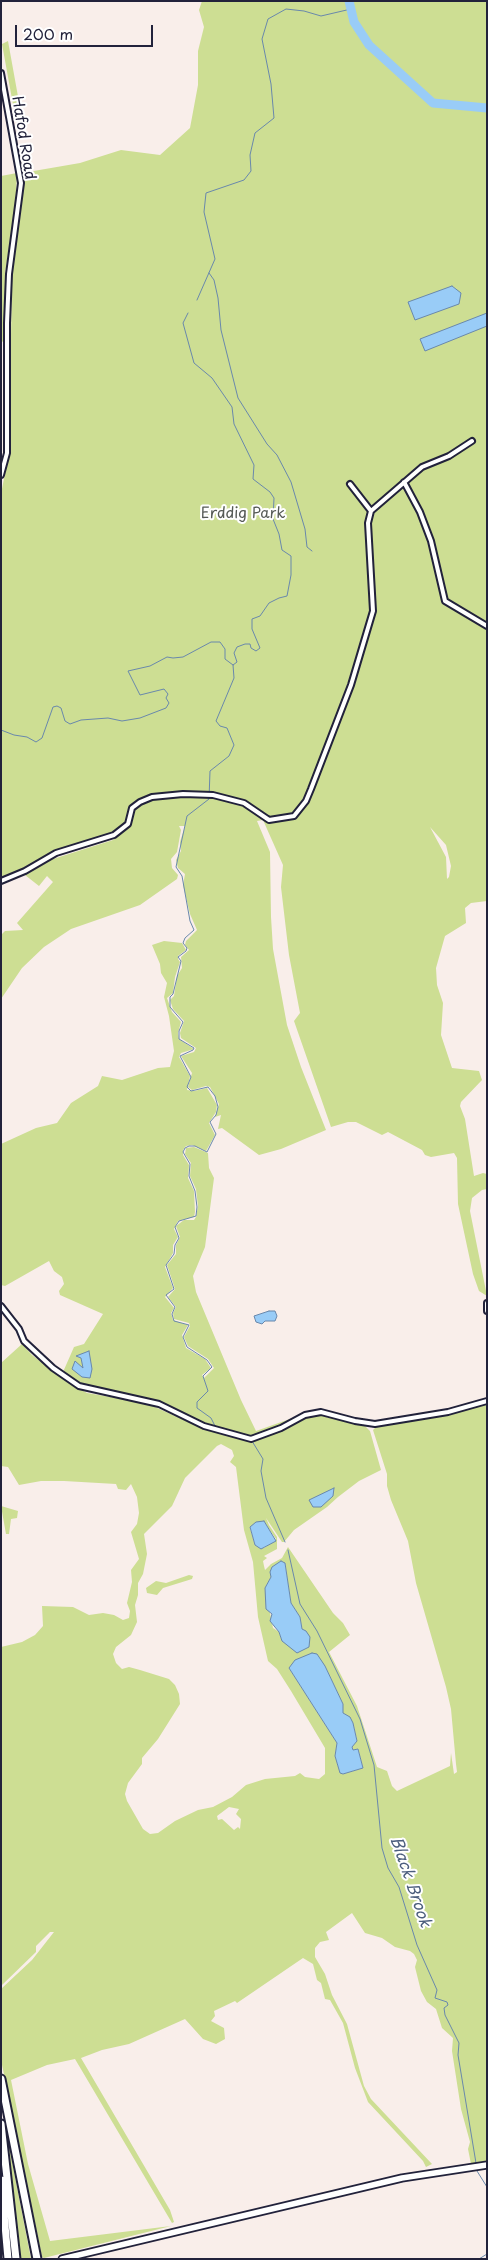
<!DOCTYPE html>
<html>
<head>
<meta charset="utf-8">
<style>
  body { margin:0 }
  #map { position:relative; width:488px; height:2260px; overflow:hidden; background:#f9eeea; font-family:"Playpen Sans",sans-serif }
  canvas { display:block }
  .frame { position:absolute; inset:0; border:2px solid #22223b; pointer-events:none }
  .scale { position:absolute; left:15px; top:25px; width:138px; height:22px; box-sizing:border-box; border:2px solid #22223b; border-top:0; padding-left:6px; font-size:15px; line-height:18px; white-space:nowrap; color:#22223b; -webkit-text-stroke:4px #fff; paint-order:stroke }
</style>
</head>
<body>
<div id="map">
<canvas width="488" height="2260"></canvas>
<div class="frame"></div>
<div class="scale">200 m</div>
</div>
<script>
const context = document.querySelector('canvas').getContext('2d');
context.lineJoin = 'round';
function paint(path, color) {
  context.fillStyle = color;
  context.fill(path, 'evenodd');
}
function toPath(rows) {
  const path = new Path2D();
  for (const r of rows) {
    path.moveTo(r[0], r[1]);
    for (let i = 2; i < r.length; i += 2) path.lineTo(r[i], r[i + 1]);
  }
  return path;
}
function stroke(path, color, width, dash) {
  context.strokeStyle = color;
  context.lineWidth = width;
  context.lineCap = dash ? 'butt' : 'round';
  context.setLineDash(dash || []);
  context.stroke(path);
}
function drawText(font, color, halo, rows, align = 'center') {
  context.font = font + ' "Playpen Sans",sans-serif';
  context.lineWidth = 4;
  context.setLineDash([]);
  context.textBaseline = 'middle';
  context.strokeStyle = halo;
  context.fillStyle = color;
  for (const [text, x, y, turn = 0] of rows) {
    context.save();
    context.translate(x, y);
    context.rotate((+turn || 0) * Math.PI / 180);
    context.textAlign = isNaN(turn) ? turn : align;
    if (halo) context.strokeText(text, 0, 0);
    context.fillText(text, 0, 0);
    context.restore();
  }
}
paint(toPath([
  [202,1,487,1,487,901,471,903,465,908,466,923,445,936,436,968,437,985,443,1003,441,1035,452,1068,479,1071,482,1080,461,1102,460,1106,465,1119,474,1176,483,1173,487,1174,487,1189,482,1190,472,1198,470,1211,487,1296,479,1291,473,1274,458,1204,457,1158,454,1153,431,1157,425,1155,422,1150,388,1132,382,1135,356,1122,348,1122,331,1127,294,1021,300,1013,289,955,281,887,283,865,263,820,257,821,270,852,271,917,273,949,287,1025,301,1067,326,1130,281,1149,259,1155,222,1128,218,1129,221,1115,215,1117,219,1104,210,1087,206,1086,192,1090,188,1087,192,1073,181,1056,194,1052,196,1048,181,1038,180,1033,184,1021,173,1009,170,1000,174,996,177,976,182,968,181,957,189,950,185,945,186,941,197,930,190,914,183,885,185,874,178,868,176,860,181,851,180,842,185,826,179,826,181,830,177,852,171,859,172,868,178,875,177,879,140,905,71,929,44,947,22,968,1,999,1,935,5,931,23,930,17,923,53,882,47,876,39,886,25,875,50,860,113,840,121,833,55,852,30,866,1,879,1,494,9,453,12,275,23,183,22,173,80,163,121,150,160,155,190,128,198,85,198,51,204,27,199,10],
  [430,827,446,845,451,866,449,877,447,879,446,857],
  [8,41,19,102,14,110,2,44],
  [17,173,15,212,5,273,5,341,1,342,1,176],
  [164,941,182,943,186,950,178,956,178,959,180,962,175,977,173,993,167,998,172,1012,181,1022,178,1033,179,1039,194,1049,181,1053,179,1057,190,1076,187,1090,194,1091,207,1088,217,1105,216,1112,209,1123,215,1135,206,1151,192,1145,186,1146,183,1150,183,1155,189,1165,188,1178,194,1191,195,1212,194,1217,178,1221,174,1229,178,1237,173,1245,173,1253,165,1267,173,1288,165,1297,174,1308,171,1313,173,1320,188,1325,182,1335,186,1348,205,1359,211,1368,202,1375,204,1378,214,1368,208,1359,188,1346,184,1337,190,1326,189,1323,174,1319,173,1313,176,1307,168,1297,175,1289,167,1265,176,1254,176,1245,180,1237,176,1226,184,1220,194,1220,196,1217,198,1206,196,1189,190,1176,191,1163,185,1154,186,1148,194,1147,208,1153,209,1168,214,1178,205,1247,193,1276,196,1292,241,1400,256,1431,301,1415,306,1418,320,1414,326,1414,327,1418,332,1415,350,1423,364,1425,370,1431,381,1470,359,1481,338,1497,327,1507,294,1530,284,1542,282,1542,266,1518,269,1525,277,1537,277,1549,264,1556,267,1558,263,1561,264,1566,265,1570,271,1564,282,1558,288,1547,333,1613,343,1623,350,1635,329,1652,357,1706,377,1767,387,1771,392,1786,397,1791,450,1766,451,1753,454,1774,457,1772,456,1764,451,1709,446,1687,416,1583,408,1541,391,1500,387,1486,387,1474,373,1430,378,1425,400,1420,437,1417,487,1403,487,2162,471,2164,468,2149,470,2142,461,2109,452,2051,453,2038,442,2028,436,2009,427,2002,421,1991,415,1967,417,1960,414,1954,410,1951,395,1947,382,1938,365,1933,352,1913,326,1932,329,1940,320,1942,315,1948,315,1957,325,1974,332,1995,347,2024,364,2086,371,2099,432,2164,426,2167,423,2161,368,2102,355,2068,343,2023,330,2000,325,1999,321,1983,317,1980,313,1964,303,1958,237,2003,235,2001,214,2011,215,2016,211,2021,224,2028,225,2039,216,2044,203,2039,185,2019,129,2044,102,2050,81,2058,170,2210,174,2222,172,2223,75,2059,47,2065,11,2080,28,2164,50,2241,171,2226,44,2258,42,2257,1,2060,1,1989,32,1960,54,1932,50,1932,36,1946,36,1952,1,1986,1,1647,22,1642,35,1635,43,1626,42,1606,73,1607,89,1615,103,1613,114,1615,123,1620,129,1618,130,1611,127,1603,132,1582,131,1570,139,1559,131,1532,137,1524,139,1513,137,1497,131,1484,126,1490,118,1489,116,1484,64,1481,41,1481,19,1485,8,1467,1,1466,1,1363,22,1344,32,1355,67,1382,87,1393,146,1403,184,1420,187,1416,159,1402,93,1388,79,1383,63,1372,74,1347,84,1344,103,1314,60,1295,59,1291,64,1284,62,1277,54,1271,49,1261,5,1286,1,1285,1,1144,36,1128,57,1123,71,1103,98,1086,102,1076,122,1080,158,1068,170,1067,174,1051,169,1016,164,997,167,983,161,973,160,964,152,945],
  [221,1444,232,1450,234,1456,230,1462,236,1467,244,1530,253,1562,258,1617,268,1661,277,1669,291,1691,325,1748,325,1774,319,1779,305,1777,300,1773,295,1776,265,1779,246,1785,232,1797,213,1807,198,1810,175,1821,158,1833,150,1834,143,1829,127,1801,125,1794,128,1783,142,1764,142,1758,158,1739,180,1704,179,1694,175,1685,169,1679,140,1670,129,1667,122,1669,116,1663,113,1654,116,1647,131,1635,137,1622,135,1605,138,1595,138,1583,143,1574,147,1554,144,1534,172,1506,185,1478,217,1446],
  [264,1522,276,1539,264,1548,255,1545,250,1528],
  [285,1563,291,1603,300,1617,302,1629,282,1641,279,1632,273,1628,265,1588,271,1577],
  [325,1666,343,1704,343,1713,353,1723,357,1740,352,1747,353,1750,358,1749,363,1768,343,1774,340,1773,335,1756,337,1743,289,1668],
  [229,1807,239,1809,236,1814,241,1819,240,1829,238,1827,234,1830,222,1819,218,1820,217,1816],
  [1,1506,18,1511,17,1518,11,1519,9,1534,6,1534],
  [189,1575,193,1576,192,1579,163,1588,157,1595,147,1593,146,1588,156,1581,166,1583],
  [7,2136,31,2259,20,2259]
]), '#cdde93');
const water = toPath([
  [452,286,461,293,459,304,415,320,408,302,452,286],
  [487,313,487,326,425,351,420,339,487,313],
  [269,1311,275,1311,277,1316,275,1321,265,1321,262,1324,256,1322,254,1316,269,1311],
  [89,1351,92,1369,90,1378,82,1377,72,1369,75,1361,83,1368,81,1358,76,1356,89,1351],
  [334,1488,333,1496,321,1507,313,1507,309,1500,334,1488],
  [264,1521,276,1541,261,1549,255,1545,250,1527,256,1522,264,1521],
  [281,1561,285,1563,291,1603,300,1617,302,1629,306,1631,310,1637,309,1647,297,1653,282,1641,279,1632,270,1621,272,1614,266,1609,265,1588,271,1577,270,1572,272,1567,281,1561],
  [312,1653,317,1654,325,1666,343,1704,343,1713,350,1717,353,1723,357,1741,352,1747,353,1750,358,1749,363,1768,343,1774,340,1773,335,1756,337,1743,289,1668,295,1660,312,1653]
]);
paint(water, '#99ccf7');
stroke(water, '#6988ac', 1);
stroke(toPath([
  [209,273,214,280,218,298,221,330,238,398,267,444,277,455,291,482,305,529,307,547,312,551],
  [197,300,215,259,204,212,206,193,244,180,251,171,250,155,255,133,274,118,271,84,262,39,268,19,286,9,304,11,321,16,351,9],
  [188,313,183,323,194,363,212,378,232,407,234,424,254,465,253,479,270,492,274,498,273,519,279,534,282,550,291,556,291,575,287,596,279,598,269,603,260,616,252,619,252,629,260,648,256,651,251,648,250,644,245,644,237,647,234,653,237,662,233,665,234,678,216,721,220,726,227,728,234,745,229,756,210,771,209,799,187,816,176,867,182,876,190,921,194,930,185,938,183,943,187,948,186,951,178,957,181,961,173,994,170,997,170,1007,183,1022,179,1031,179,1039,194,1048,193,1050,180,1056,191,1077,187,1087,191,1091,208,1087,215,1096,218,1107,216,1115,210,1122,216,1134,207,1152,195,1146,189,1146,185,1148,183,1152,190,1164,189,1176,195,1191,197,1207,196,1216,179,1221,175,1227,179,1238,175,1245,174,1254,166,1265,174,1289,166,1295,175,1307,172,1314,174,1321,189,1325,183,1337,187,1347,207,1360,212,1367,203,1376,208,1391,197,1402,197,1408,211,1418,215,1426,228,1431],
  [1,730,14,735,27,737,36,742,42,738,53,707,57,706,61,708,65,721,70,724,81,720,108,718,122,721,140,718,166,708,169,703,166,698,168,694,164,689,140,695,128,671,150,666,167,657,173,658,183,657,211,642,220,642,225,649,225,659,233,665],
  [252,1441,263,1459,261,1471,266,1498,285,1542],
  [288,1550,300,1604,317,1631,360,1719,374,1765,382,1848,388,1868,399,1887,417,1945,437,1990,435,1998,447,2002,448,2005,444,2008,445,2015,459,2043,458,2055,476,2163],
  [477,2171,487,2187],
  [479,2259,487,2254]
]), '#6988ac', 1);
stroke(toPath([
  [349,1,354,22,369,45,433,103,487,108]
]), '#99ccf7', 9);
const street = toPath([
  [1,73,21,183,9,274,7,323,7,453,1,475],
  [404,482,420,512,431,541,445,601,487,626],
  [350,484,371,511],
  [1,881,25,871,56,853,114,835,128,824,132,808,140,802,152,797,183,794,213,795,244,803,269,820,294,816,306,801,311,789,351,685,373,611,368,523,371,511,422,467,449,456,472,441],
  [487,1303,487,1311],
  [1,1306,19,1329,24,1341,53,1368,79,1386,159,1404,204,1426,251,1439,281,1428,305,1415,321,1412,355,1421,375,1424,448,1412,487,1401]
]);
const secondary = toPath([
  [62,2259,402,2178,487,2165]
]);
const highway = toPath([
  [1,2079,37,2259],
  [1,2124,16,2259],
  [1,2180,8,2259]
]);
stroke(street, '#22223b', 8);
stroke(secondary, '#22223b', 9);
stroke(highway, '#22223b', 11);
stroke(street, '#fff', 4);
stroke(secondary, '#fff', 5.5);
stroke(highway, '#fff', 7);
drawText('15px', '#22223b', '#fff', [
  ["Hafod Road",23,138,81]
]);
drawText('15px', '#555a55', '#fff', [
  ["Erddig Park",243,514]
]);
drawText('italic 16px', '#4c5e7d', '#fff', [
  ["Black Brook",410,1882,71]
]);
</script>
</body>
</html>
